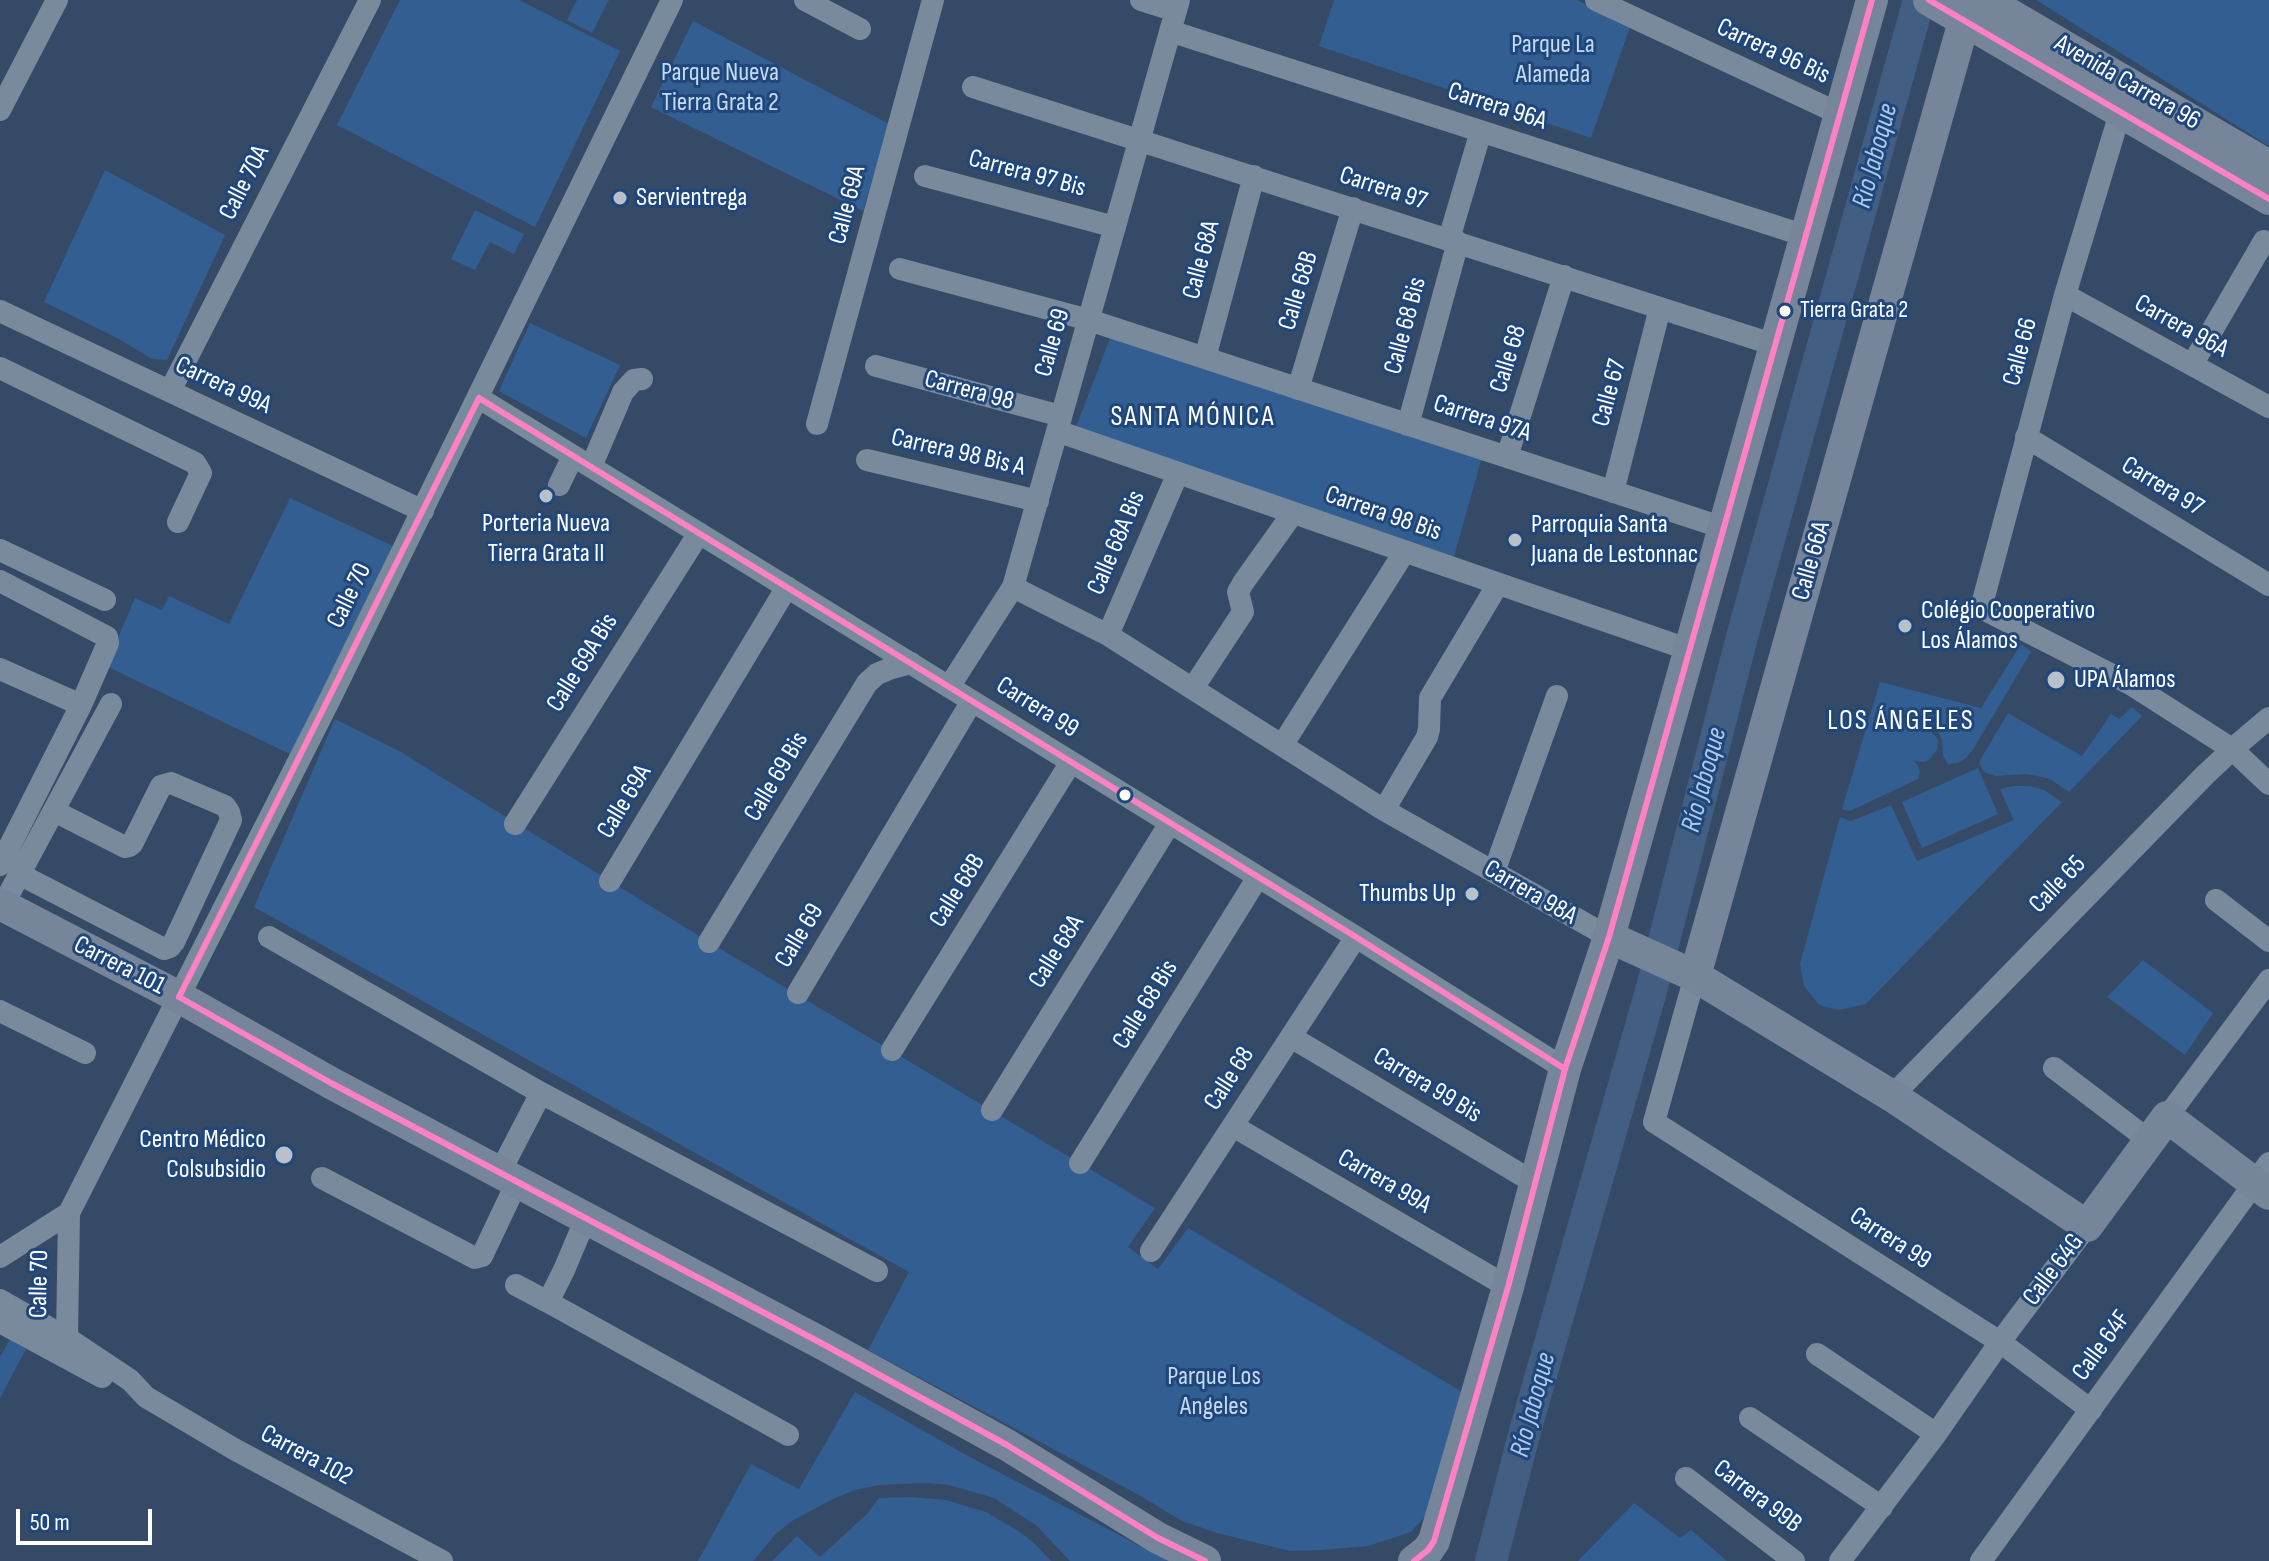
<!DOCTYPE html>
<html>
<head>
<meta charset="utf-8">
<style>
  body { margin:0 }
  #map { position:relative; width:2269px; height:1561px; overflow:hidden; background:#354a66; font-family:"Sofia Sans Condensed",sans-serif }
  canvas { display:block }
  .scale { position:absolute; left:16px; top:1509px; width:136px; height:36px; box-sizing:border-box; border:4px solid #fff; border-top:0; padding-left:10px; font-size:24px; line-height:28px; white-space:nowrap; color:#fff; -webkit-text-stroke:6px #20477b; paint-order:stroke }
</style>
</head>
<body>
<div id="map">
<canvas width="2269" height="1561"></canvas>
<div class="scale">50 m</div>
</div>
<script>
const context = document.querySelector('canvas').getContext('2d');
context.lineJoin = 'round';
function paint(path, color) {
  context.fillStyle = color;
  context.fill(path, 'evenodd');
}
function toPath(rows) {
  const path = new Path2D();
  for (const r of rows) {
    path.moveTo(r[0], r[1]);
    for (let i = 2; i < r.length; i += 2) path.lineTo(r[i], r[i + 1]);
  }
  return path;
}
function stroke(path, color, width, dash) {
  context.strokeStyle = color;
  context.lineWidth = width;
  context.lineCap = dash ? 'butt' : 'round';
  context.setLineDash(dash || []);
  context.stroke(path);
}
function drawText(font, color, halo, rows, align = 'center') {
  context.font = font + ' "Sofia Sans Condensed",sans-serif';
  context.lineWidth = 6;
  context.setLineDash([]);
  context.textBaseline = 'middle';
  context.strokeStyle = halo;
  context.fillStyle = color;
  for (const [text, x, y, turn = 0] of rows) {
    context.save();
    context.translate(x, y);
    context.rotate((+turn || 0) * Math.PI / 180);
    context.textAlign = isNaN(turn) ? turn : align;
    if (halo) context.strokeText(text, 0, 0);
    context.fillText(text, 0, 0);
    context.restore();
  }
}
paint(toPath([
  [400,0,519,0,620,51,535,227,337,125],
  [577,0,609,0,592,33,567,20],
  [1334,0,1577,0,1630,27,1591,138,1319,46],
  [2036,0,2269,0,2269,146],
  [693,21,889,124,863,211,651,107],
  [105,170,225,235,167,360,152,359,119,339,44,302],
  [475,210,524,234,514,254,490,242,475,270,451,259],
  [530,323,620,365,586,438,499,391],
  [1112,333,1482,457,1453,560,1076,427],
  [290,498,393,546,292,755,106,666,135,598,162,610,169,596,229,624],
  [2021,644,2031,652,1974,748,1966,758,1958,763,1948,764,1943,756,1942,740,1937,730,1926,726,1911,729,1909,731,1922,727,1928,729,1937,738,1938,744,1937,750,1929,760,1923,762,1913,761,1917,764,1920,771,1918,779,1850,811,1842,809,1880,682,1981,708],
  [2132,707,2142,716,2069,792,2050,779,2037,776,2026,774,1995,776,1984,772,1979,762,2008,713,2082,756,2111,714,2119,719],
  [335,719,399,751,709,942,1155,1208,1128,1247,1158,1269,1188,1228,1462,1392,1428,1513,1411,1532,1368,1546,1322,1550,1290,1551,1217,1533,1182,1521,1139,1495,868,1350,909,1272,254,907],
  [1978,768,1998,814,1922,848,1902,802],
  [2014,786,2030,786,2044,790,2062,802,1866,1004,1839,1010,1819,1005,1804,986,1800,964,1840,817,1851,821,1891,805,1917,861,2014,820,2000,789],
  [2143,960,2213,1013,2185,1055,2107,997],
  [10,1339,26,1349,0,1398,0,1357],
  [855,1392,968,1456,1169,1561,1070,1561,1037,1526,994,1498,949,1485,925,1483,879,1485,855,1490,833,1499,792,1521,776,1534,753,1561,698,1561,751,1464,799,1489],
  [912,1497,946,1500,986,1512,1017,1530,1033,1542,1051,1561,772,1561,797,1536,820,1557,868,1513,879,1498],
  [1634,1503,1680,1538,1691,1530,1727,1561,1578,1561]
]), '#335e92');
stroke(toPath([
  [1491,1561,1527,1424,1651,991,1743,633,1919,0]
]), '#425e83', 32);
stroke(toPath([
  [805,0,860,29],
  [1141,0,1176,11],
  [1596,0,1840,114],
  [1170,31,1806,236],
  [973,87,1775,345],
  [0,110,57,0],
  [2120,113,2065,295,1981,608,2132,685,2232,749,2269,784],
  [925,176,1115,227],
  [1449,239,1481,131],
  [900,269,1089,320,1724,528],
  [2065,295,2269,407],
  [0,311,423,511],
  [1205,358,1254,176],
  [2192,365,2264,241],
  [876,366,1061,416],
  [0,368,195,463,201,473,178,522],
  [1298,389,1353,208],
  [170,391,370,0],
  [479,398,1356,937,1565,1069],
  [817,424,933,0],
  [1408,425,1458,242],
  [1057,431,1690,650],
  [2026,437,2269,585],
  [1507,457,1564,276],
  [867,460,1038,501],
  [591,467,623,392,634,380,642,379],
  [559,485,573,456],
  [1613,492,1660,308],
  [0,550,105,600],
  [0,581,107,637,108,643,81,705,0,865],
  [1013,587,1108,635,1384,810,1609,937],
  [1108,635,1178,473],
  [0,669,81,705],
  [949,687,1013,587,1179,0],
  [1193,688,1243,612,1238,592,1243,583,1293,513],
  [1283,744,1405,551],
  [1384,810,1427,737,1429,729,1430,698,1498,584],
  [515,824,699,533],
  [1494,872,1557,696],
  [21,875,164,949,170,947,174,942,231,820,229,812,225,806,171,783,161,786,132,844,129,846,125,847,54,811],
  [610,881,787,587],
  [2216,900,2269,941],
  [3,905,111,704],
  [269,937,541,1093,500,1172],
  [709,942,867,683,877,674,889,669,911,663],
  [1695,976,1654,1122,2000,1342,2091,1410],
  [798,993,972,701],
  [0,1011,85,1053],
  [1291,1037,1535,1183],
  [892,1050,1071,762],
  [2054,1068,2150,1141],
  [541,1093,877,1271],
  [1892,1096,2205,775,2237,745,2269,718],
  [992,1110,1170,823],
  [2167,1117,2269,980],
  [1233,1126,1508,1287],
  [1080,1163,1258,877],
  [322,1178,475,1258,482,1256,517,1182],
  [586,1218,564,1270,548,1302,788,1435],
  [1151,1251,1356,937],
  [0,1257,69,1213],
  [516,1285,548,1302],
  [0,1300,67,1338,130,1380,146,1397,234,1449,442,1561],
  [0,1322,102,1377],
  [60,1354,67,1338,69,1213,328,703,672,0],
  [1817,1354,1936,1434],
  [1750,1418,1882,1507],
  [1686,1478,1794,1561],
  [1840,1561,1936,1434,2000,1342,2087,1226],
  [1981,1561,2269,1163]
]), '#798a9d', 22);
stroke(toPath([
  [1929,0,2269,199],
  [1985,0,2269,166],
  [0,904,179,997,331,1083,823,1344,1007,1445,1158,1538,1205,1561],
  [1609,937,1695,976,1892,1096,2087,1226,2167,1117,2269,1194],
  [1695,976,1970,0],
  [1414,1561,1428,1550,1434,1541,1508,1287,1565,1069,1609,937,1872,0]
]), '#768599', 32);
stroke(toPath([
  [1929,0,2269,199],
  [1205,1561,1158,1538,1007,1445,823,1344,331,1083,179,997,479,398,1356,937,1565,1069],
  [1414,1561,1428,1550,1434,1541,1508,1287,1565,1069,1609,937,1872,0]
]), '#ff80c5', 6);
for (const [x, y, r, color] of [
  [620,198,8,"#b8c0c9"],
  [1785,311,7,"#fff"],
  [546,496,8,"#b8c0c9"],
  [1515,540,8,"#b8c0c9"],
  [1905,626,8,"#b8c0c9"],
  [2056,680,10,"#b8c0c9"],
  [1125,795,7,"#fff"],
  [1472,894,8,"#b8c0c9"],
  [284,1155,10,"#b8c0c9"]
]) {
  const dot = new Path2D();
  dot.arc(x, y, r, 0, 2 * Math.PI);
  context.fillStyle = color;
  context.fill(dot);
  stroke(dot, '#20477b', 3);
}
drawText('24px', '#fff', '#20477b', [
  ["Tierra Grata 2",1800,311]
], 'left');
drawText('26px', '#c5dbf5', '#20477b', [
  ["Parque La",1553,45],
  ["Alameda",1553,75],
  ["Parque Nueva",720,73],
  ["Tierra Grata 2",720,103],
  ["Parque Los",1214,1377],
  ["Angeles",1214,1407]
]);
drawText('26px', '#fff', '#20477b', [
  ["Carrera 96 Bis",1773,52,25],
  ["Avenida Carrera 96",2127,83,30],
  ["Carrera 96A",1497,107,18],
  ["Carrera 97 Bis",1027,174,15],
  ["Calle 70A",245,183,-63],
  ["Carrera 97",1383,189,18],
  ["Calle 69A",848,205,-75],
  ["Calle 68A",1202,260,-75],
  ["Calle 68B",1299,291,-73],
  ["Calle 68 Bis",1406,326,-75],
  ["Carrera 96A",2181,327,29],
  ["Calle 69",1053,343,-74],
  ["Calle 66",2021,352,-75],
  ["Calle 68",1509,359,-73],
  ["Carrera 99A",223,386,25],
  ["Carrera 98",969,391,15],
  ["Calle 67",1610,393,-75],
  ["Carrera 97A",1482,419,18],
  ["Carrera 98 Bis A",958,453,13],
  ["Carrera 97",2162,487,31],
  ["Carrera 98 Bis",1383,514,19],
  ["Calle 68A Bis",1117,543,-67],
  ["Calle 66A",1812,561,-74],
  ["Calle 70",350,596,-64],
  ["Calle 69A Bis",583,663,-58],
  ["Carrera 99",1037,708,32],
  ["Calle 69 Bis",777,777,-59],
  ["Calle 69A",625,802,-59],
  ["Calle 65",2058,885,-46],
  ["Calle 68B",958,891,-58],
  ["Carrera 98A",1530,893,30],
  ["Calle 69",800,936,-59],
  ["Calle 68A",1057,952,-58],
  ["Carrera 101",119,966,27],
  ["Calle 68 Bis",1146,1005,-58],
  ["Calle 68",1230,1079,-57],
  ["Carrera 99 Bis",1427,1086,31],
  ["Carrera 99A",1384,1182,30],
  ["Carrera 99",1890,1239,33],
  ["Calle 64G",2054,1270,-53],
  ["Calle 70",40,1284,-89],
  ["Calle 64F",2102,1346,-54],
  ["Carrera 102",306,1456,28],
  ["Carrera 99B",1757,1497,37]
]);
drawText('26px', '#fff', '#20477b', [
  ["Servientrega",636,198],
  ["Porteria Nueva",546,524,"center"],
  ["Tierra Grata II",546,554,"center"],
  ["Parroquia Santa",1531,525],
  ["Juana de Lestonnac",1531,555],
  ["Colégio Cooperativo",1921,611],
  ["Los Álamos",1921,641],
  ["UPA Álamos",2074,680],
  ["Thumbs Up",1456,894,"right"],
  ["Centro Médico",266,1140,"right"],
  ["Colsubsidio",266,1170,"right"]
], 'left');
drawText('italic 28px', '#adcaee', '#20477b', [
  ["Río Jaboque",1876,156,-75],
  ["Río Jaboque",1705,780,-75],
  ["Río Jaboque",1534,1405,-75]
]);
context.letterSpacing = '2px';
drawText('28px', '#fff', '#20477b', [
  ["SANTA MÓNICA",1193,418],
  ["LOS ÁNGELES",1901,722]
]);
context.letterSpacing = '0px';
</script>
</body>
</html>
